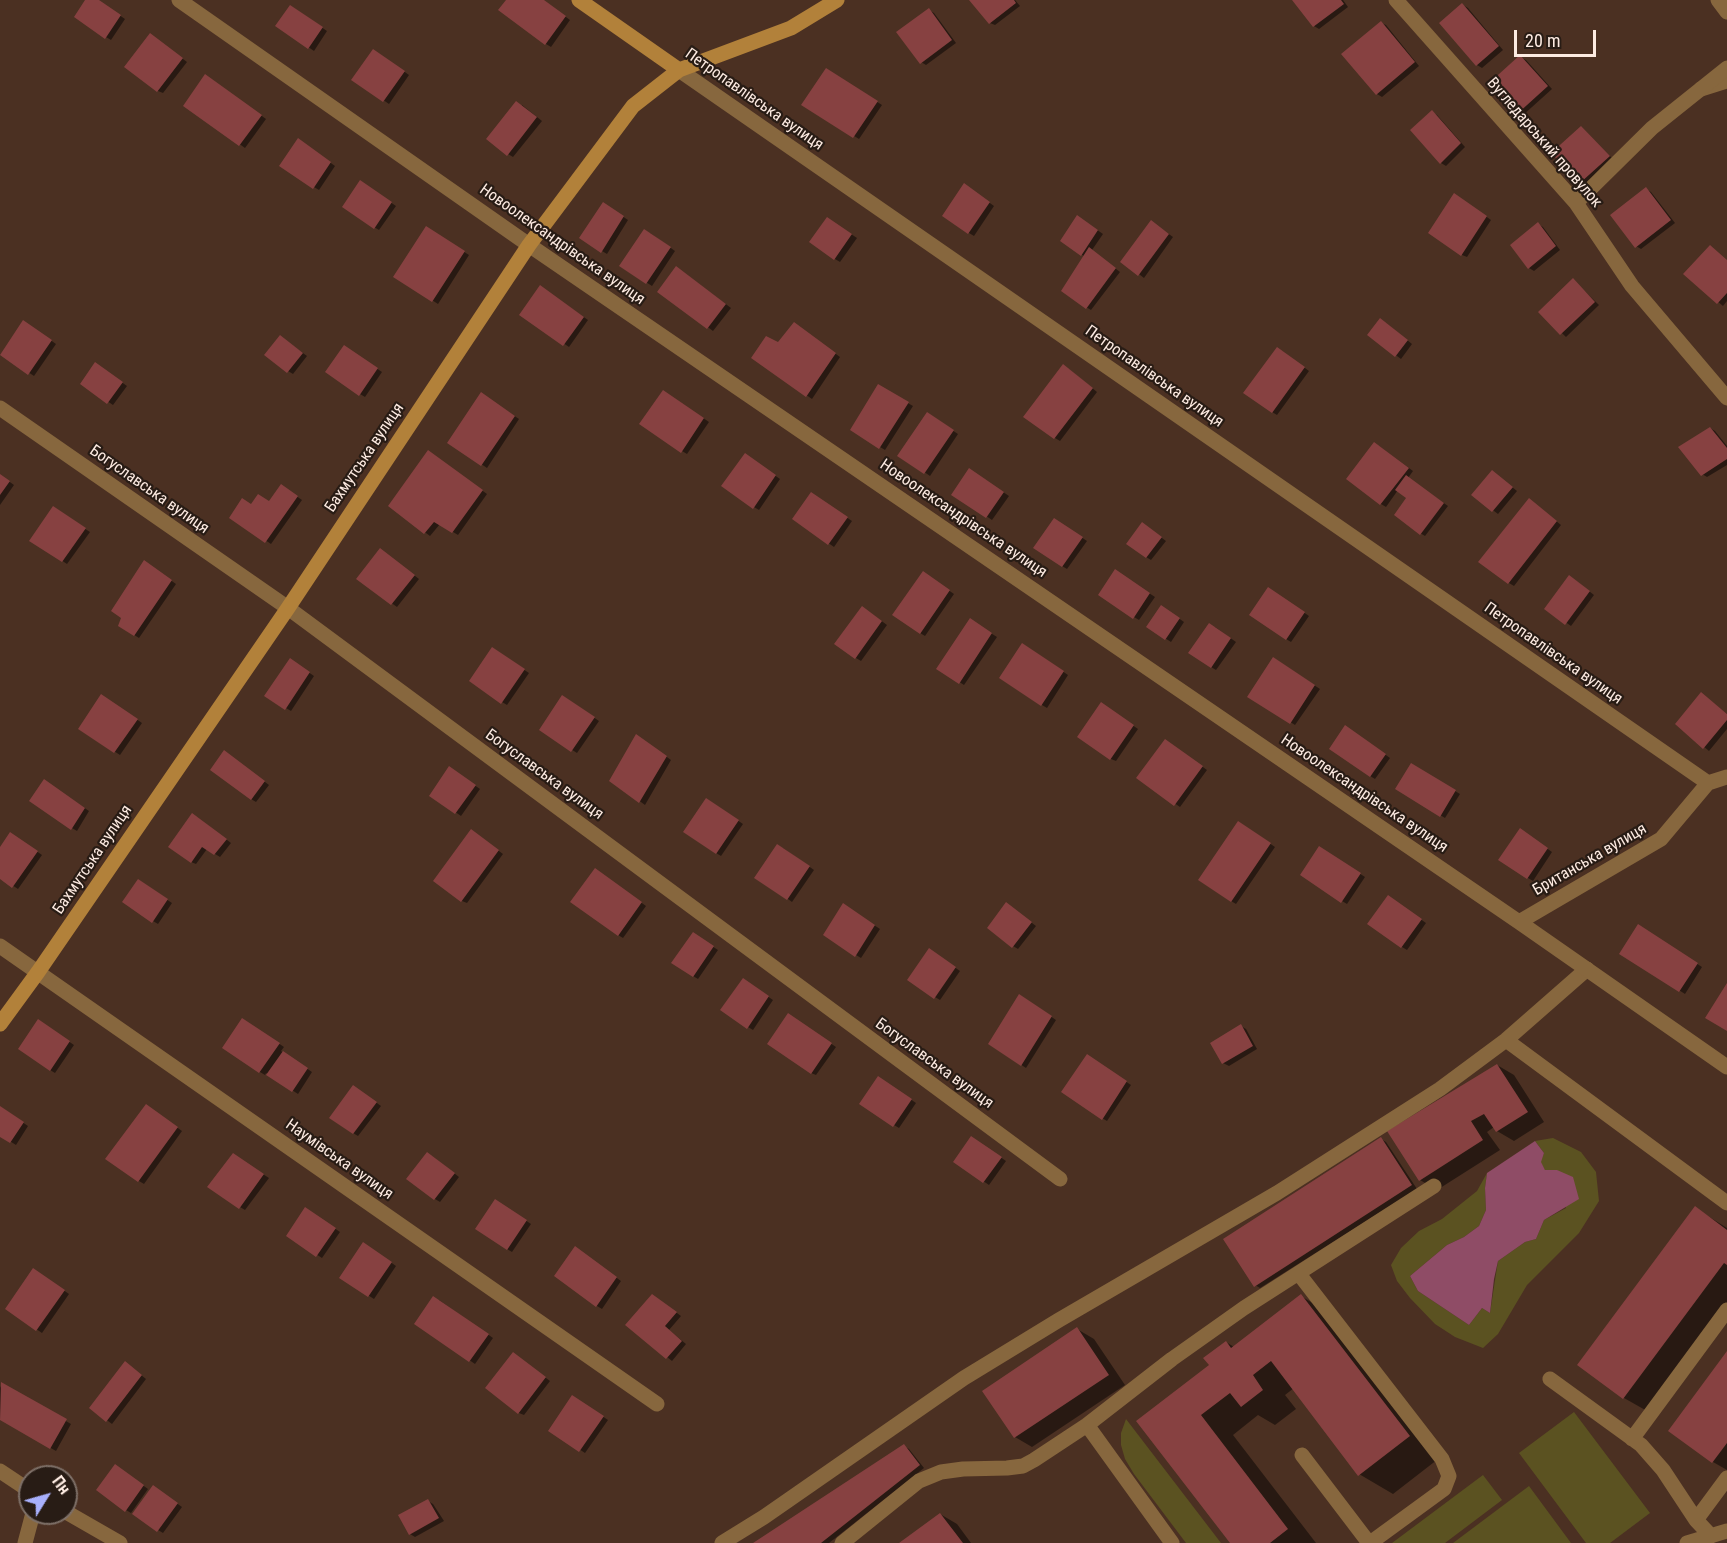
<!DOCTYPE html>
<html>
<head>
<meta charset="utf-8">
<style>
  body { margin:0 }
  #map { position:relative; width:1727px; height:1543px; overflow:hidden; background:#4b3022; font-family:"Roboto Condensed",sans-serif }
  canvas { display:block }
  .north { position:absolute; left:18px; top:1465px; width:60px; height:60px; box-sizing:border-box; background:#281c15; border:2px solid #7d6f67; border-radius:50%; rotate:53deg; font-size:16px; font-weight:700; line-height:24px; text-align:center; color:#fdebe2 }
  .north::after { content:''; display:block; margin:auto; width:21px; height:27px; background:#a8b0fc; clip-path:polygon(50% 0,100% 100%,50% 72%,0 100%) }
  .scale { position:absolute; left:1514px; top:30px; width:82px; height:27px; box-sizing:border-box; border:3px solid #fdebe2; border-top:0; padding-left:8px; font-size:18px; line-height:21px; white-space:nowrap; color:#fdebe2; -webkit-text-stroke:4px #281c15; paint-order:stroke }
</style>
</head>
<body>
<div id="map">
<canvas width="1727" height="1543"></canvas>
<div class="north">Пн</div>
<div class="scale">20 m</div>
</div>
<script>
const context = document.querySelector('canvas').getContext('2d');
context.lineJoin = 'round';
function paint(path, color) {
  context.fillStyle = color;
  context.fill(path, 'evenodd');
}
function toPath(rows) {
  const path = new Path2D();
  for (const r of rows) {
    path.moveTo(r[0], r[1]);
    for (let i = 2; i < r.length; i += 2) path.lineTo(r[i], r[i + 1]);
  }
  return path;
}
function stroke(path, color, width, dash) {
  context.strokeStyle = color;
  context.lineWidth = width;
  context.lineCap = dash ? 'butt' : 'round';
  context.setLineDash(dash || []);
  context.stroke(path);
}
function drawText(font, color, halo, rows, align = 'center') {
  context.font = font + ' "Roboto Condensed",sans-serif';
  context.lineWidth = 4.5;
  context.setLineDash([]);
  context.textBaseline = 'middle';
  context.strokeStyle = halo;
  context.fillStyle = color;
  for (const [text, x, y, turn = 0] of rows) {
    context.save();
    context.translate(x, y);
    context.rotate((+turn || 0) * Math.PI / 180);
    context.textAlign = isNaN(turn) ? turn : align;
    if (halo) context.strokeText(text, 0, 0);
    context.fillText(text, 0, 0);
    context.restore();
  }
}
paint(toPath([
  [1553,1138,1581,1152,1596,1172,1599,1201,1579,1233,1527,1285,1498,1334,1483,1348,1455,1337,1435,1324,1410,1298,1397,1281,1391,1265,1401,1248,1419,1231,1442,1219,1477,1191,1487,1173,1485,1188,1486,1210,1479,1226,1464,1237,1447,1245,1410,1276,1418,1291,1469,1325,1482,1308,1490,1313,1498,1261,1525,1242,1536,1239,1544,1220,1566,1208,1557,1170,1545,1170,1540,1162,1544,1153,1535,1141],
  [1574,1412,1650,1513,1610,1543,1586,1543,1519,1453],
  [1126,1419,1221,1543,1186,1543,1134,1474,1125,1459,1121,1445,1121,1433],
  [1483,1475,1502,1500,1445,1543,1392,1543],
  [1529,1486,1571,1543,1453,1543]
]), '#5b5221');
paint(toPath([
  [1535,1141,1544,1153,1541,1162,1545,1170,1557,1170,1573,1177,1579,1199,1544,1220,1536,1239,1525,1242,1498,1261,1494,1279,1490,1313,1482,1308,1469,1325,1418,1291,1410,1276,1447,1245,1464,1237,1479,1226,1486,1210,1485,1188,1487,1173]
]), '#8f4c66');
paint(toPath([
  [87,0,97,0,125,19,111,40,106,37],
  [507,0,543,0,570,20,551,47,546,44],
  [971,0,1015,0,1020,6,995,25,990,23],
  [1294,0,1343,0,1348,7,1319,29,1314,26],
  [1463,5,1468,8,1503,50,1482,68,1477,65],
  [296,10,327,31,314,51,278,26],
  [929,10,934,13,956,43,926,65,921,62],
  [1381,23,1386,25,1419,66,1382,97,1377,94],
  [155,38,187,62,163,93,158,91],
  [378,53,409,75,389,104,353,79],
  [1520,57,1526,60,1552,89,1522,116,1517,113],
  [827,70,882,105,859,139,803,104],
  [211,79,266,119,245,148,185,105],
  [522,105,542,121,513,157,508,154],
  [1432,112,1437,115,1465,147,1446,166,1441,163,1412,130],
  [1581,128,1614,160,1586,185,1554,153],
  [303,143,335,166,319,190,314,187],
  [365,185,396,206,379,230,374,227],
  [969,188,994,206,974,236,969,233],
  [1646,189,1651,192,1675,223,1641,249,1636,246],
  [1460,198,1491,220,1467,257,1462,255],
  [604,204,628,220,607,254,602,251],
  [1083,220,1103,234,1092,250,1120,272,1091,310,1086,307,1085,257,1062,240],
  [833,222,857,238,840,262,835,259],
  [1538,224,1543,227,1560,250,1534,271,1529,268],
  [1156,225,1173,237,1144,278,1122,261],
  [426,228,469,255,438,304,395,276],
  [650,233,675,251,652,286,621,266],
  [1727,260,1727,301,1723,306,1685,274],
  [682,271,731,308,713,331,659,291],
  [1573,280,1599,305,1566,337,1540,312],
  [545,290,588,320,569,347,521,314],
  [1386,323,1412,344,1401,359,1369,335],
  [29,325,56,344,34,376,1,354],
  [799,327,840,357,812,399,753,358,778,343],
  [285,340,307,356,293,374,288,371],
  [349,350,382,372,365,397,360,394],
  [1282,351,1309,371,1277,415,1272,412],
  [100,367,127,386,113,405,82,384],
  [1069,369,1097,392,1060,441,1055,438],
  [878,386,913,406,885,450,852,430],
  [668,394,709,422,687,454,682,451],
  [486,397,519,419,487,468,449,442],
  [932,417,958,434,930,476,900,455],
  [1710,428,1715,431,1727,446,1727,465,1707,477,1702,474],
  [1379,446,1413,471,1408,478,1448,506,1425,536,1420,533,1408,498,1398,490,1386,507,1381,504],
  [433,455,487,494,458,535,440,524,430,536,390,506],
  [750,458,780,479,759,510,754,507],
  [975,473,1009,496,992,520,954,494],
  [0,475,14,485,0,505],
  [1497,475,1517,491,1498,514,1473,495],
  [286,489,302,500,271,544,231,517,252,506,270,503],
  [816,497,852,521,834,547,794,519],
  [1534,503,1561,525,1514,586,1509,583],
  [53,508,90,532,67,564,31,540],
  [1060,523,1087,541,1067,569,1062,566],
  [1147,527,1166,541,1151,560,1146,557],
  [385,553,419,579,397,607,358,579],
  [149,565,176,584,139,638,120,626],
  [1120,574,1155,597,1139,620,1134,617],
  [928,576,954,594,925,636,920,633],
  [1575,580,1594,595,1571,626,1547,609],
  [1274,592,1309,616,1291,642,1286,639],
  [1167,610,1184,622,1171,642,1148,627],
  [868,611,887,625,861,661,856,658],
  [970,620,997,637,964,685,938,668],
  [1215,627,1236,642,1216,670,1211,667],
  [1028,648,1068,675,1047,708,1042,705],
  [497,652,529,673,507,705,502,702],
  [1279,662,1320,689,1295,725,1249,696],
  [295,663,314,676,291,711,266,696],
  [1702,694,1727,714,1727,729,1709,751,1677,724],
  [107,699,142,723,120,755,80,729],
  [568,700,599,721,577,753,541,730],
  [1106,707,1138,729,1116,761,1111,759],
  [1351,730,1390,758,1375,779,1370,776],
  [642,739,671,760,645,805,611,780],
  [1171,744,1207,770,1180,807,1138,778],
  [229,755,269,785,256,802,251,799],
  [1412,765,1460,794,1445,818,1397,789],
  [454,771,480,789,461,816,431,795],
  [49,784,89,811,77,831,72,828],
  [712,803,743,824,721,856,716,853],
  [197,817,231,843,220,857,207,849,196,864,191,862],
  [1244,826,1275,847,1236,904,1231,901],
  [1525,833,1552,852,1533,881,1528,878],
  [476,834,503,854,467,903,462,901],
  [16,837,42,855,18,889,0,877,0,848],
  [783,848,814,870,792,902,788,899],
  [1320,848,1365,877,1347,904,1342,901],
  [600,873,646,906,623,938,618,935],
  [143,884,172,903,158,924,153,921],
  [1393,900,1426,923,1407,950,1402,947],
  [1011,907,1036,926,1018,949,1013,946],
  [848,908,880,929,861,958,856,955],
  [1638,926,1702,967,1685,994,1621,953],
  [698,937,718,950,698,979,693,976],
  [934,953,960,971,940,1000,935,997],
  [748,983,773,1000,753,1030,748,1027],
  [1025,999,1056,1020,1026,1068,990,1044],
  [793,1018,836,1047,816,1075,811,1073],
  [247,1022,284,1047,281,1051,312,1072,298,1094,266,1073,265,1075,260,1072,224,1047],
  [43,1024,74,1045,55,1073,50,1070],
  [1241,1026,1246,1029,1257,1049,1229,1066,1223,1063],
  [1092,1059,1131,1085,1107,1121,1102,1118],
  [1497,1065,1514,1075,1544,1122,1514,1141,1497,1131,1494,1127,1487,1132,1500,1150,1437,1190,1420,1180],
  [884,1081,916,1103,899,1128,894,1125],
  [359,1090,381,1106,358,1136,353,1133],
  [0,1107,28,1126,16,1145,0,1135],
  [151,1109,182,1131,144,1184,139,1181],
  [1381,1139,1386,1142,1417,1189,1260,1288,1255,1285],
  [977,1141,1006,1161,989,1185,955,1162],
  [432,1156,459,1177,440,1202,435,1199],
  [238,1158,269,1178,245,1210,240,1207],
  [501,1204,531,1224,512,1252,507,1249],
  [1695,1208,1727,1228,1727,1303,1647,1411,1624,1398,1579,1365],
  [311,1212,340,1232,322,1258,288,1236],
  [369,1247,396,1266,374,1299,341,1278],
  [580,1251,621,1281,602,1309,597,1306],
  [39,1273,69,1294,42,1333,7,1309],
  [1301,1296,1334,1316,1442,1456,1393,1494,1359,1474,1294,1388,1285,1395,1296,1409,1275,1425,1258,1415,1233,1435,1316,1543,1232,1543,1138,1421,1211,1365,1226,1342,1234,1347],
  [658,1299,681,1316,669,1330,686,1344,672,1361,627,1325],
  [439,1300,493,1338,475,1364,416,1323],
  [1077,1329,1094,1339,1125,1385,1032,1447,1015,1437],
  [1727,1354,1727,1470,1713,1462],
  [518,1357,550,1381,524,1415,519,1413],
  [130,1366,146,1379,112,1424,91,1408],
  [2,1384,71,1424,56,1451,0,1419,0,1388],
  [578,1400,608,1420,585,1453,550,1430],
  [904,1446,909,1449,924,1468,829,1543,755,1543],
  [120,1469,148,1489,131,1513,126,1510],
  [158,1490,182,1507,163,1533,158,1530],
  [428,1501,433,1504,444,1521,415,1537,410,1534],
  [940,1514,957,1524,971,1543,901,1543]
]), '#0007');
paint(toPath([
  [85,0,99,0,121,15,105,39,74,17],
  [506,0,544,0,566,16,545,45,498,10],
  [969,0,1014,0,1016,3,989,24],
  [1292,0,1341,0,1344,4,1313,27],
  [1462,3,1499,46,1476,66,1439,23],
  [290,5,323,27,308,49,275,26],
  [929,8,952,40,920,64,896,32],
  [1381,21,1415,62,1376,95,1341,54],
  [150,33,183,58,157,92,124,67],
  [373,49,405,71,383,102,351,80],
  [1520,55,1548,86,1516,115,1488,84],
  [826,68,878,101,853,138,801,105],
  [205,74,262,115,239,146,183,106],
  [516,101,537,117,507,156,486,139],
  [1432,110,1461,143,1440,164,1410,130],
  [1581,126,1610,156,1580,183,1551,153],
  [298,138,331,162,313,189,279,166],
  [360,180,392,202,374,229,342,207],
  [964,183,990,202,968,234,942,216],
  [1646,187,1671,220,1635,248,1610,215],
  [1454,193,1487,216,1461,256,1428,233],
  [603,202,624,216,601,253,579,238],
  [1077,215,1098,230,1081,256,1060,241],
  [827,217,852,234,834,260,809,242],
  [1151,220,1169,234,1138,276,1120,262],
  [1538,222,1556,246,1528,269,1510,245],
  [426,226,465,251,432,302,393,277],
  [644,229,671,247,646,284,619,266],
  [1710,245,1727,260,1727,293,1717,304,1683,274],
  [1089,247,1116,268,1086,309,1061,291],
  [676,266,726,304,707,329,657,292],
  [1573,278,1595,302,1560,335,1538,312],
  [540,285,584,317,563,346,519,315],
  [1380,318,1408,340,1395,357,1367,335],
  [23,320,52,340,28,375,0,355],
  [794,322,836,353,806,397,751,358,766,336,778,342],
  [280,335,303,353,287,373,264,355],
  [344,345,378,368,359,396,325,372],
  [1277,347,1305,367,1272,413,1243,393],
  [95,362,123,382,107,404,80,384],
  [1063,364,1093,388,1054,439,1023,417],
  [878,384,909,402,879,449,850,430],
  [663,390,704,418,681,453,639,424],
  [481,392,515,416,481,466,447,443],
  [927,412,954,430,924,474,897,456],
  [1710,427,1727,448,1727,459,1701,476,1678,447],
  [1374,442,1409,468,1380,505,1346,479],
  [428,450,483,490,452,533,434,522,424,534,388,506],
  [745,453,776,475,753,509,721,486],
  [969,468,1004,492,986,518,951,495],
  [1492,470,1513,487,1492,512,1471,495],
  [0,474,10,481,0,495],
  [1406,475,1444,503,1420,535,1394,515,1406,498,1395,490],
  [281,484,298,496,265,543,229,518,242,498,251,504,258,494,269,501],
  [811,492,848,517,828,545,792,519],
  [1529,498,1557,521,1508,584,1478,562],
  [53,506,86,528,62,562,29,541],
  [1054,518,1083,537,1062,567,1033,548],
  [1142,522,1162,537,1146,558,1126,544],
  [380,548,415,575,391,605,356,579],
  [144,560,172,580,134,636,118,626,121,618,111,611],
  [1115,569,1150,593,1133,619,1098,595],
  [923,571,950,590,920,634,892,615],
  [1569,575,1590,591,1565,625,1544,609],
  [1268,587,1305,612,1286,640,1249,615],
  [1161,605,1180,618,1165,640,1146,627],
  [862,606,882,621,855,659,834,644],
  [970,618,992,633,959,684,936,669],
  [1209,623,1231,638,1211,668,1188,653],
  [1022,643,1064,671,1041,706,999,678],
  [492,647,525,669,501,704,469,681],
  [1273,657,1315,685,1290,724,1247,697],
  [290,658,310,672,285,710,264,696],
  [1701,692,1727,714,1727,720,1703,749,1675,724],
  [101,694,138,719,114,753,78,729],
  [562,695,595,717,571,752,539,730],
  [1101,702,1134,725,1110,760,1077,737],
  [1345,725,1386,754,1370,777,1329,749],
  [636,734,667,756,639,803,609,781],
  [1165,739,1203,766,1174,806,1136,778],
  [224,750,265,781,251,800,210,770],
  [1411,763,1456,790,1440,817,1395,789],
  [449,766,476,785,455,814,429,796],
  [44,779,85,808,71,830,29,801],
  [706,798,739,820,716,854,683,832],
  [192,813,227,839,214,855,202,847,191,863,168,847],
  [1238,821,1271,843,1231,902,1198,880],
  [1520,828,1548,848,1527,879,1498,860],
  [471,829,499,850,461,902,433,881],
  [10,832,38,851,12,888,0,879,0,847],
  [777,844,810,866,787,900,754,878],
  [1319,846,1361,873,1341,903,1300,875],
  [595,868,642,902,618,936,570,902],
  [138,879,168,899,152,923,122,902],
  [1388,895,1422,919,1401,948,1367,924],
  [1006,902,1032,922,1012,948,987,928],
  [843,903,875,925,855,957,823,935],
  [1638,924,1698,963,1679,992,1619,954],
  [693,932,714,946,693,977,671,963],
  [929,948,956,967,934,999,907,980],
  [743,978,769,996,747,1029,720,1010],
  [1727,983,1727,1031,1705,1018],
  [1019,994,1052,1016,1021,1066,988,1044],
  [788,1013,832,1043,811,1074,767,1044],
  [242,1018,280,1043,259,1073,222,1048],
  [38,1019,70,1041,50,1071,18,1049],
  [1241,1024,1253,1046,1222,1064,1210,1043],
  [283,1051,308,1068,292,1092,266,1075],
  [1087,1054,1127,1081,1102,1120,1061,1092],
  [1497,1064,1528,1112,1496,1132,1484,1114,1471,1121,1483,1140,1419,1181,1387,1131],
  [878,1076,912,1099,893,1127,859,1104],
  [353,1085,377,1102,353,1134,329,1118],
  [146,1104,178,1127,138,1182,105,1159],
  [0,1106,24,1122,10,1143,0,1137],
  [971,1136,1002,1157,983,1183,953,1162],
  [1381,1137,1412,1185,1254,1287,1223,1239],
  [427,1152,455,1173,434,1200,406,1179],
  [233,1153,264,1174,239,1209,207,1187],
  [495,1199,527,1220,507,1250,475,1229],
  [1695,1206,1727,1230,1727,1265,1724,1263,1623,1399,1577,1365],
  [305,1207,336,1228,316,1257,286,1236],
  [363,1242,392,1262,368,1297,339,1278],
  [575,1246,617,1277,596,1307,554,1276],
  [33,1268,65,1290,36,1331,5,1309],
  [652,1294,677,1312,665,1326,682,1341,666,1359,625,1325],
  [1301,1294,1410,1436,1358,1476,1271,1361,1253,1375,1263,1390,1241,1407,1230,1393,1201,1415,1288,1529,1270,1543,1230,1543,1136,1421,1209,1365,1203,1358,1226,1341,1231,1348],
  [433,1296,489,1334,469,1362,414,1324],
  [1077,1327,1109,1375,1014,1438,982,1391],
  [1727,1351,1727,1443,1712,1463,1668,1431],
  [513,1352,546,1377,518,1414,485,1388],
  [125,1361,142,1375,106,1422,89,1408],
  [1,1382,67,1419,50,1449,0,1420],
  [572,1395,604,1416,579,1452,548,1431],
  [904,1444,920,1465,821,1543,753,1543],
  [115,1464,144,1485,125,1512,96,1490],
  [153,1485,178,1503,157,1532,132,1514],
  [428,1499,439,1518,409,1535,398,1515],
  [940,1513,963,1543,899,1543]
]), '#874141');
stroke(toPath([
  [1701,89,1727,81],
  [1506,1040,1727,1203],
  [1299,1274,1442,1459,1449,1476,1444,1489,1370,1543],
  [1550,1379,1641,1445,1663,1470,1696,1520,1711,1536],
  [1087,1425,1172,1543],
  [1632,1439,1727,1310],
  [1302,1455,1369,1543],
  [1696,1520,1727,1478],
  [722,1543,764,1517,964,1378,1059,1320,1277,1193,1440,1089,1506,1040,1587,969],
  [842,1543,919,1481,941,1472,963,1469,1007,1468,1023,1466,1034,1460,1087,1425,1172,1359,1244,1308,1434,1186],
  [1687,1543,1727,1531]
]), '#87673e', 15);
stroke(toPath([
  [179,0,529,245,1519,922,1727,1067],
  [1396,0,1576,203,1632,286,1727,398],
  [1718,0,1727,12],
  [679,70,1708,783],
  [1576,203,1652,128,1727,68],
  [0,408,288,608,1060,1179],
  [1519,922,1661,839,1708,783,1727,777],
  [0,946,657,1404],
  [0,1471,30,1491],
  [66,1512,120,1543],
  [25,1543,33,1513]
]), '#87673e', 15);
stroke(toPath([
  [579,0,679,70],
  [0,1024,38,972,288,608,529,245,633,106,679,70,791,28,837,0]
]), '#b2813a', 15);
drawText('16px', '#fdebe2', '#281c15', [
  ["Петропавлівська вулиця",754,100,35],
  ["Вугледарський провулок",1544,143,49],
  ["Новоолександрівська вулиця",562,245,35],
  ["Петропавлівська вулиця",1154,377,35],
  ["Бахмутська вулиця",365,458,-56],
  ["Богуславська вулиця",149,490,35],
  ["Новоолександрівська вулиця",963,519,34],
  ["Петропавлівська вулиця",1553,654,35],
  ["Богуславська вулиця",544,775,36],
  ["Новоолександрівська вулиця",1364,794,34],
  ["Бахмутська вулиця",93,860,-56],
  ["Британська вулиця",1590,860,-30],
  ["Богуславська вулиця",934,1064,36],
  ["Наумівська вулиця",339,1160,35]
]);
</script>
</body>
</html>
